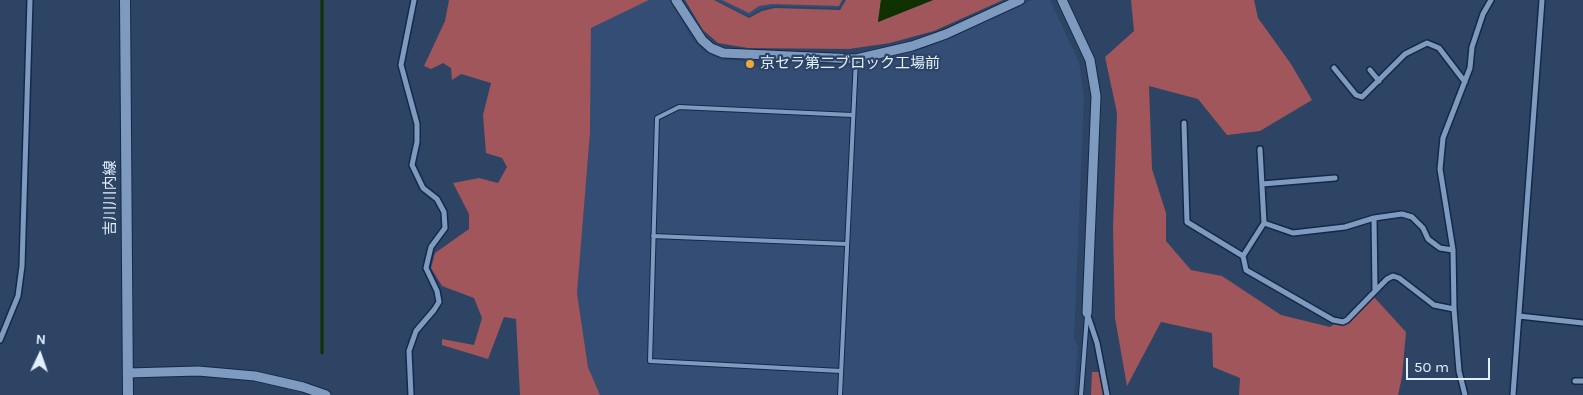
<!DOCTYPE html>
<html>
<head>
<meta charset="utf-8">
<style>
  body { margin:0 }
  #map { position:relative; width:1583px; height:395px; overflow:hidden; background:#2d4465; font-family:Karla,sans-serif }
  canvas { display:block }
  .north { position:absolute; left:15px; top:330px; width:50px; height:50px; -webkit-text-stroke:4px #2d4465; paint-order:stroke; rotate:3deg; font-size:14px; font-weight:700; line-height:20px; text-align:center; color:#e3efff }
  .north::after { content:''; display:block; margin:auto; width:18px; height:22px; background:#e3efff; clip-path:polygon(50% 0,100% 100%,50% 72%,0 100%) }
  .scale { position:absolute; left:1406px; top:358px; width:84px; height:22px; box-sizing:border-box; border:2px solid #e3efff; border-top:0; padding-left:6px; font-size:15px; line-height:18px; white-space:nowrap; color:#e3efff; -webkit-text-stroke:4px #2d4465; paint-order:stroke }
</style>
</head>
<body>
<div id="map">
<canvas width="1583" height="395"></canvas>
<div class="north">N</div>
<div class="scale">50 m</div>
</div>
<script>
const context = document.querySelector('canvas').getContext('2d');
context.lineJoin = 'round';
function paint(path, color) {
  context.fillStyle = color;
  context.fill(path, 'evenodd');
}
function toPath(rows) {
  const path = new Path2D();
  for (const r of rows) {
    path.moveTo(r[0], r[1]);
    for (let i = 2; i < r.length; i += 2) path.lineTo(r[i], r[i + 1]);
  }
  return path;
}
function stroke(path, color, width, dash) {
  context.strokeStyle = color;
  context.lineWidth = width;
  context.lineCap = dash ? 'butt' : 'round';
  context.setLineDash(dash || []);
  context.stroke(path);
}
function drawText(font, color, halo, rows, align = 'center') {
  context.font = font + ' Karla,"Noto Sans JP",sans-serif';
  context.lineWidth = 4.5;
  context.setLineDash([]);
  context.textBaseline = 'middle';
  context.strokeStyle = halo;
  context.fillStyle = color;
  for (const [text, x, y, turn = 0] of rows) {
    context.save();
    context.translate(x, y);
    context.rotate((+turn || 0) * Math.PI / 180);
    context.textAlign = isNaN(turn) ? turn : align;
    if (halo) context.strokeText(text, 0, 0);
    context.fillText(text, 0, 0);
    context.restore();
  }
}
paint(toPath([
  [649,0,669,0,693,40,705,52,722,60,744,61,744,66,790,68,790,63,837,65,874,61,925,48,1032,0,1050,0,1079,62,1084,96,1074,339,1078,347,1074,395,600,395,588,367,577,293,590,133,591,28],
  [717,0,844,0,839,8,775,6,760,9,749,16]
]), '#334d74');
paint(toPath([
  [449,0,649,0,591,28,590,133,577,293,588,367,600,395,520,395,516,319,504,317,488,359,442,345,442,339,474,345,482,318,474,298,442,286,431,268,435,253,469,229,469,214,453,183,479,178,498,183,507,167,502,158,486,153,483,115,491,83,461,74,452,80,451,68,443,63,431,69,424,66,445,21],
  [685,0,714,0,749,18,762,11,775,8,840,10,846,0,881,0,878,22,933,0,1003,0,934,31,890,43,849,49,748,48,718,43,703,30],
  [722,0,842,0,839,6,772,4,759,6,749,13],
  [1131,0,1254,0,1258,18,1291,64,1312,100,1260,131,1227,135,1198,99,1149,86,1152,169,1166,213,1166,241,1191,270,1222,276,1281,315,1330,327,1373,296,1406,332,1402,377,1398,395,1239,395,1240,378,1213,367,1212,333,1161,322,1127,386,1115,318,1113,228,1117,113,1105,57,1134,31],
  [1092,372,1099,372,1103,395,1091,395]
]), '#a0565a');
paint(toPath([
  [881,0,933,0,878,22]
]), '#0f3100');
stroke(toPath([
  [322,0,322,353]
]), '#0f3100', 3);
const service = toPath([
  [653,236,847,244],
  [841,371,650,361,657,118,679,107,852,115],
  [840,395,856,59],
  [1081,395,1087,316]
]);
const minor = toPath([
  [1334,68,1356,95,1362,97,1405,54,1427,43,1439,48,1465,82],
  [1370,70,1379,81],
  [1184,123,1187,222,1243,256],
  [1260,149,1264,223,1243,256,1246,270,1333,320,1343,322,1347,320,1387,279,1393,276,1399,278,1434,305,1454,309],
  [1262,184,1335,178],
  [1374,218,1402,214,1412,217,1423,228,1428,239,1440,248,1453,250],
  [1264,223,1293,233,1345,227,1374,218,1375,290],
  [1087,313,1097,343,1107,395],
  [1519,316,1583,323],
  [0,340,18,296,22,266,30,0],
  [1575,381,1583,381],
  [411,395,409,351,416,331,434,310,439,302,437,291,426,268,431,247,445,228,444,212,437,199,423,188,412,165,417,142,417,124,401,65,414,0],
  [1465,395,1459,371,1454,309,1453,250,1440,169,1443,138,1470,68,1472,47,1483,14,1491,0],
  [1513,395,1542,0]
]);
const tertiary = toPath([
  [676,0,702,40,711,48,723,53,856,59,912,46,946,34,1020,0],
  [1062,0,1090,60,1096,96,1087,313],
  [128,373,198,371,255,376,303,387,326,395]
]);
const secondary = toPath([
  [125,0,128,395]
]);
stroke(service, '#142948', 6);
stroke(minor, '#142948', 8);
stroke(tertiary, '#142948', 11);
stroke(secondary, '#142948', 12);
stroke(service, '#7f9abf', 4);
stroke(minor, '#7f9abf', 5);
stroke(tertiary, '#7f9abf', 9);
stroke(secondary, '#7f9abf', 10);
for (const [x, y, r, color] of [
  [750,64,5,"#eaaa39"]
]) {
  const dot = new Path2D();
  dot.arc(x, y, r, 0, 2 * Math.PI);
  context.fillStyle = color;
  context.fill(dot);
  stroke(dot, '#2d4465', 2);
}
drawText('15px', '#e3efff', '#2d4465', [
  ["京セラ第二ブロック工場前",760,64]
], 'left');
drawText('15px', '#e3efff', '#2d4465', [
  ["吉川川内線",111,198,-90]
]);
</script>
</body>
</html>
